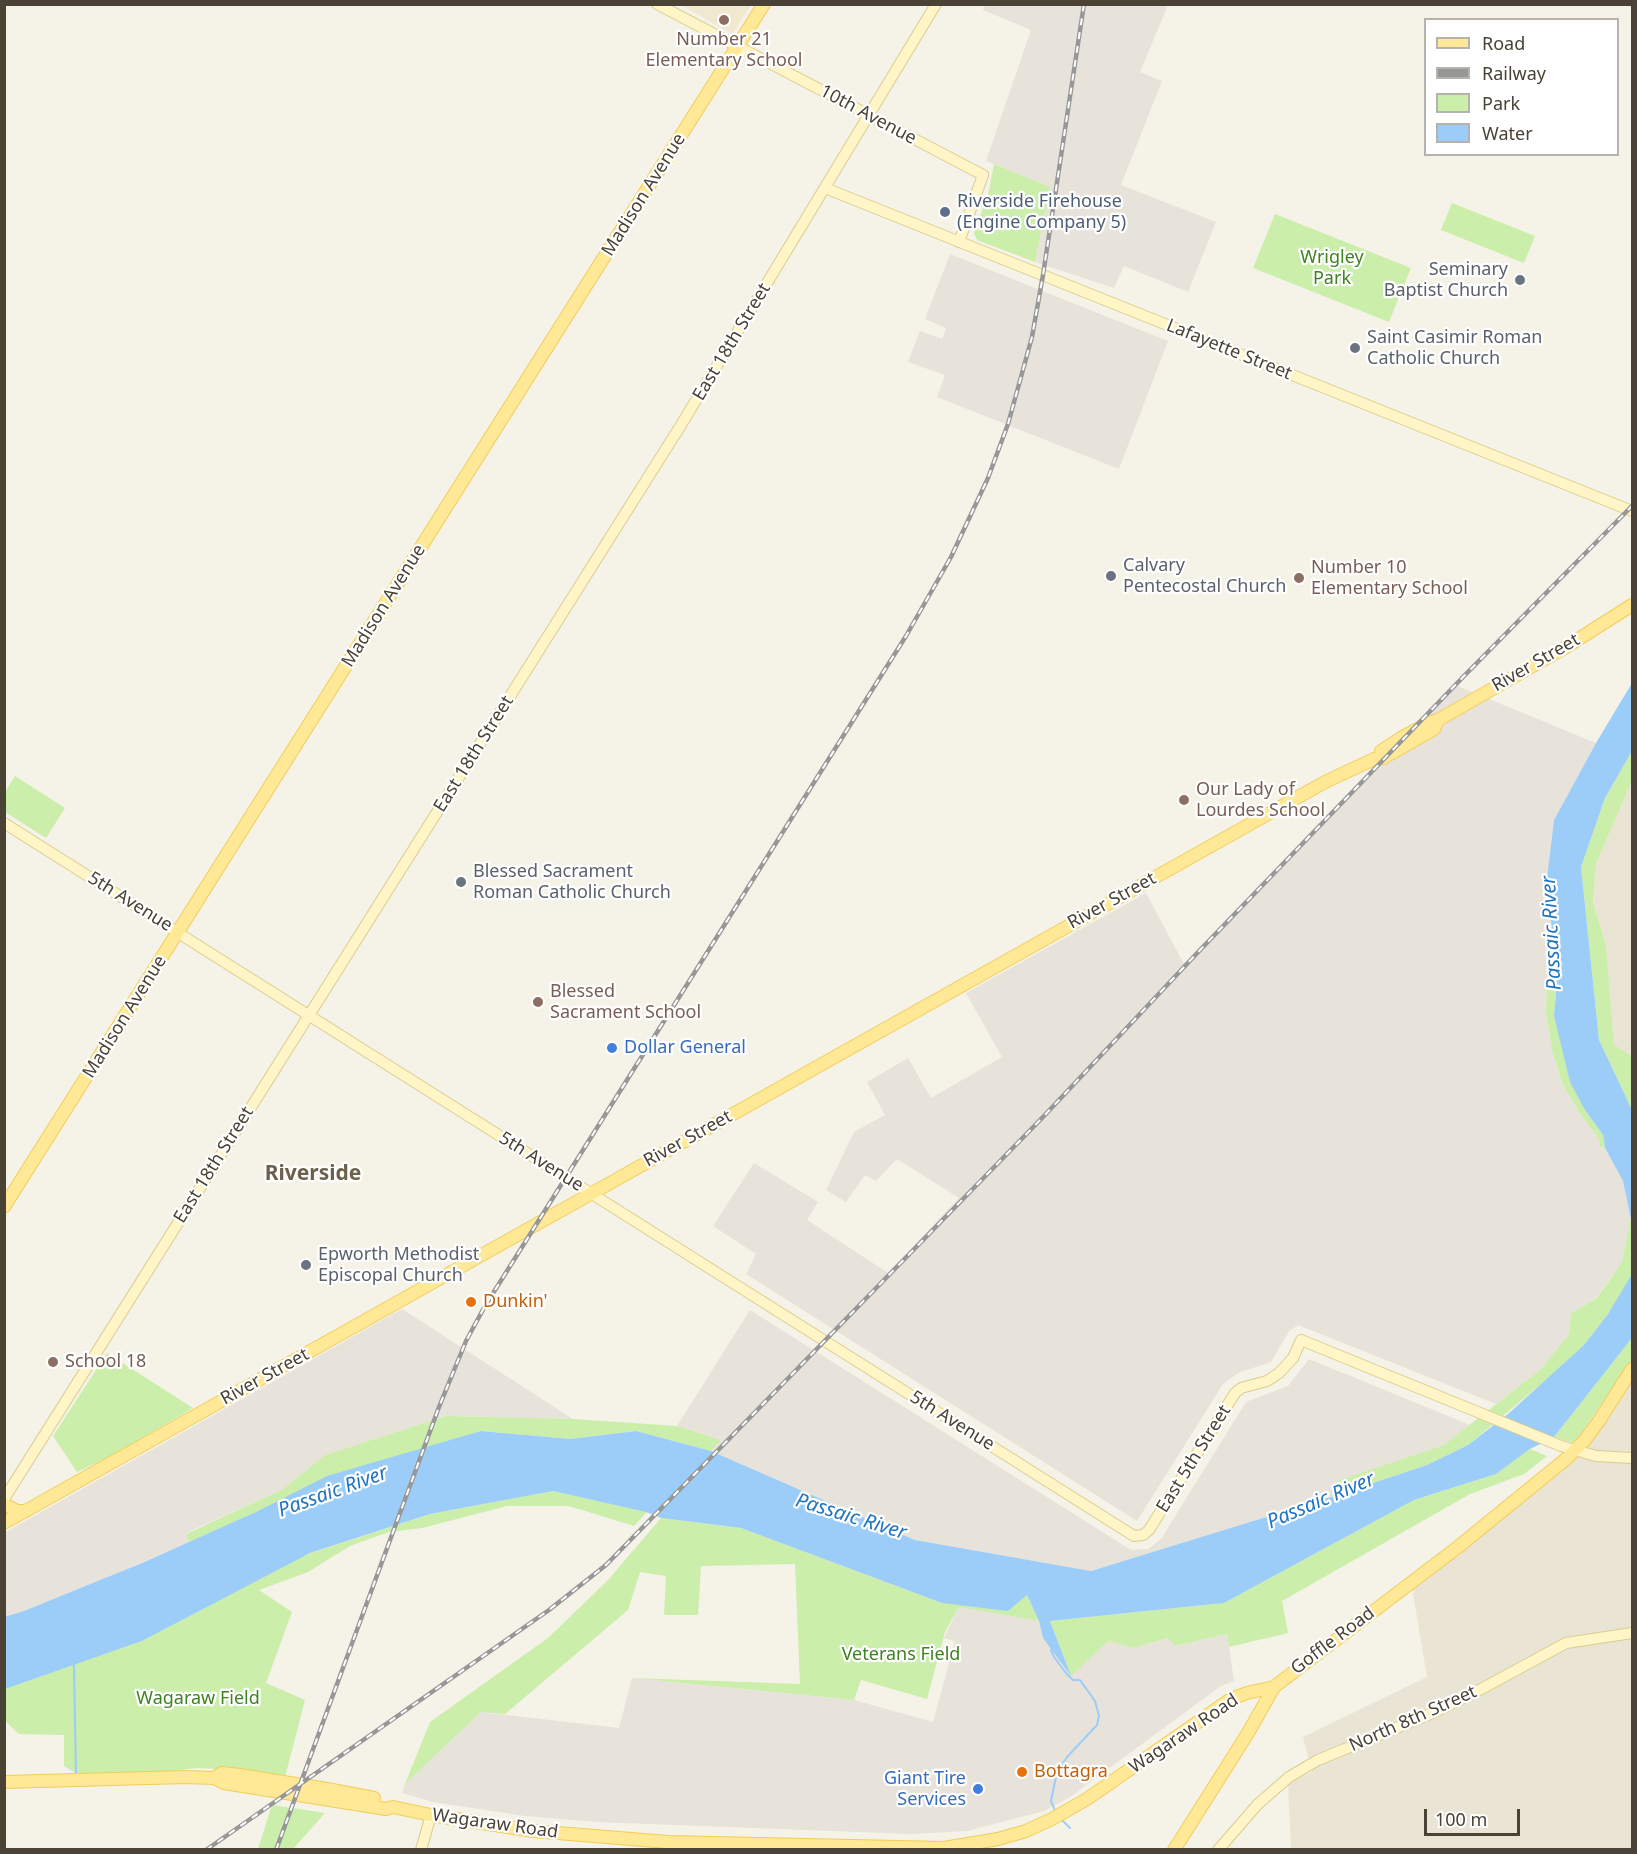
<!DOCTYPE html>
<html>
<head>
<meta charset="utf-8">
<style>
  body { margin:0 }
  #map { position:relative; width:1637px; height:1854px; overflow:hidden; background:#f5f2e7; font-family:"Noto Sans",sans-serif }
  canvas { display:block }
  .frame { position:absolute; inset:0; border:6px solid #494235; pointer-events:none }
  .legend { position:absolute; left:1424px; top:18px; width:195px; height:138px; box-sizing:border-box; background:#fff; border:2px solid #b6b3ae; margin:0; padding:8px 10px; list-style:none; font-size:18px; color:#494235 }
  .legend li { display:flex; align-items:center; gap:12px; height:30px }
  .legend b { width:30px; border:2px solid #b6b3ae }
  .scale { position:absolute; left:1424px; top:1809px; width:96px; height:27px; box-sizing:border-box; border:3px solid #494235; border-top:0; padding-left:8px; font-size:18px; line-height:21px; white-space:nowrap; color:#494235; -webkit-text-stroke:4px #fff; paint-order:stroke }
</style>
</head>
<body>
<div id="map">
<canvas width="1637" height="1854"></canvas>
<div class="frame"></div>
<ul class="legend">
<li><b style="height:8px;background:#ffe896"></b>Road</li>
<li><b style="height:8px;background:#979797"></b>Railway</li>
<li><b style="height:16px;background:#cbeeab"></b>Park</li>
<li><b style="height:16px;background:#9ccdf9"></b>Water</li>
</ul>
<div class="scale">100 m</div>
</div>
<script>
const context = document.querySelector('canvas').getContext('2d');
context.lineJoin = 'round';
function paint(path, color) {
  context.fillStyle = color;
  context.fill(path, 'evenodd');
}
function toPath(rows) {
  const path = new Path2D();
  for (const r of rows) {
    path.moveTo(r[0], r[1]);
    for (let i = 2; i < r.length; i += 2) path.lineTo(r[i], r[i + 1]);
  }
  return path;
}
function stroke(path, color, width, dash) {
  context.strokeStyle = color;
  context.lineWidth = width;
  context.lineCap = dash ? 'butt' : 'round';
  context.setLineDash(dash || []);
  context.stroke(path);
}
function drawText(font, color, halo, rows, align = 'center') {
  context.font = font + ' "Noto Sans",sans-serif';
  context.lineWidth = 4.5;
  context.setLineDash([]);
  context.textBaseline = 'middle';
  context.strokeStyle = halo;
  context.fillStyle = color;
  for (const [text, x, y, turn = 0] of rows) {
    context.save();
    context.translate(x, y);
    context.rotate((+turn || 0) * Math.PI / 180);
    context.textAlign = isNaN(turn) ? turn : align;
    if (halo) context.strokeText(text, 0, 0);
    context.fillText(text, 0, 0);
    context.restore();
  }
}
paint(toPath([
  [1632,781,1632,1056,1614,1046,1606,946,1593,902,1596,864],
  [1632,1360,1632,1849,1291,1849,1288,1784,1312,1772,1303,1737,1427,1677,1412,1587,1444,1553,1574,1443]
]), '#eae4d4');
paint(toPath([
  [985,4,1168,5,1140,72,1162,81,1121,185,1216,222,1188,292,1124,266,1114,288,1035,262,1050,187,986,161,1031,30,983,10],
  [950,254,1168,341,1119,469,937,397,945,375,908,362,920,331,942,339,946,328,925,319],
  [1455,685,1596,743,1554,820,1546,886,1558,971,1547,974,1546,1014,1552,1050,1562,1083,1580,1114,1599,1139,1600,1147,1605,1148,1623,1181,1631,1218,1622,1262,1596,1298,1571,1313,1569,1334,1541,1369,1496,1404,1298,1325,1289,1331,1271,1362,1238,1373,1223,1384,1137,1521,746,1274,756,1254,713,1226,754,1163,818,1202,807,1220,888,1273,959,1198,897,1159,876,1181,865,1175,846,1202,826,1190,854,1132,885,1115,867,1082,908,1058,931,1098,1002,1057,966,993,1146,893,1185,966],
  [402,1309,573,1419,446,1416,325,1455,283,1489,186,1533,189,1542,108,1577,24,1611,5,1617,4,1533],
  [750,1310,1131,1550,1148,1549,1161,1539,1246,1402,1288,1386,1309,1359,1470,1425,1444,1445,1339,1480,1331,1497,1091,1571,915,1540,711,1451,721,1440,677,1426],
  [959,1607,1039,1621,1043,1638,1108,1641,1133,1648,1168,1638,1176,1646,1227,1634,1234,1681,1221,1686,1070,1797,1044,1811,967,1831,911,1834,596,1822,525,1816,433,1802,402,1793,405,1784,481,1712,619,1728,632,1678,854,1700,933,1722,955,1641,944,1638]
]), '#e7e3db');
paint(toPath([
  [681,5,681,4,751,5,732,34]
]), '#f0e9cf');
paint(toPath([
  [994,164,1050,187,1035,262,977,240,974,233,988,195],
  [1452,203,1535,236,1524,263,1441,230],
  [1275,214,1411,268,1389,322,1253,268],
  [1632,751,1632,781,1596,864,1593,902,1606,946,1614,1045,1632,1056,1632,1110,1599,1040,1581,867,1605,798],
  [15,776,65,808,46,838,5,812,5,792],
  [1558,971,1554,1016,1585,1110,1603,1135,1605,1148,1600,1147,1599,1139,1580,1114,1562,1083,1552,1050,1546,1014,1547,974],
  [1631,1218,1632,1274,1630,1280,1608,1314,1584,1345,1553,1374,1468,1445,1427,1465,1331,1497,1339,1480,1444,1445,1541,1369,1569,1334,1571,1313,1597,1298,1622,1262],
  [1632,1338,1632,1360,1574,1443,1554,1437],
  [107,1353,193,1408,111,1456,77,1472,53,1436],
  [446,1416,573,1419,677,1426,721,1440,711,1451,636,1431,570,1439,481,1431,258,1511,189,1542,186,1534,283,1489,325,1455],
  [1530,1449,1547,1456,1524,1474,1470,1494,1282,1601,1288,1633,1229,1647,1227,1634,1175,1646,1168,1638,1133,1648,1108,1641,1071,1676,1050,1621,1224,1603,1414,1500,1496,1474],
  [553,1491,647,1512,634,1526,569,1506,507,1506,422,1528,389,1532,350,1546,308,1572,259,1590,292,1612,266,1683,305,1700,285,1777,238,1770,197,1768,142,1774,80,1776,64,1766,64,1735,19,1734,5,1721,4,1689,142,1641,305,1555,430,1514],
  [661,1518,741,1528,942,1603,1027,1595,1039,1621,959,1607,945,1632,927,1699,861,1680,854,1700,632,1678,800,1684,795,1564,701,1566,698,1615,664,1615,666,1576,640,1572,628,1610,505,1714,481,1712,405,1784,430,1722,548,1638,608,1580],
  [272,1805,325,1813,293,1849,258,1849]
]), '#cbeeab');
paint(toPath([
  [1632,683,1632,751,1605,798,1581,867,1599,1040,1632,1110,1632,1224,1623,1181,1605,1148,1603,1135,1585,1110,1570,1082,1554,1016,1558,971,1546,886,1554,820,1596,743],
  [1632,1274,1632,1338,1554,1437,1530,1449,1496,1474,1414,1500,1224,1603,1050,1621,1071,1676,1043,1638,1039,1621,1027,1595,1008,1611,942,1603,741,1528,661,1518,646,1512,553,1491,430,1514,310,1553,142,1641,5,1689,4,1617,24,1611,142,1563,258,1511,327,1476,481,1431,570,1439,636,1431,711,1451,915,1540,1091,1571,1331,1497,1427,1465,1468,1445,1508,1414,1584,1345,1608,1314]
]), '#9ccdf9');
stroke(toPath([
  [1051,1650,1054,1657,1066,1673,1073,1680,1080,1680,1095,1701,1099,1716,1097,1725,1067,1757,1057,1772,1051,1801,1056,1813],
  [74,1665,76,1775],
  [1062,1820,1070,1828]
]), '#9ccdf9', 2);
const secondary = toPath([
  [657,4,983,175,959,242],
  [825,188,1632,511],
  [4,823,1134,1536,1143,1535,1149,1530,1235,1393,1241,1388,1267,1381,1279,1373,1293,1358,1301,1340,1561,1446,1596,1456,1632,1458],
  [4,1499,681,425,936,4],
  [421,1850,431,1815],
  [1218,1850,1258,1804,1289,1777,1318,1760,1435,1712,1483,1688,1566,1643,1632,1633]
]);
const primary = toPath([
  [1381,751,1401,738,1429,723,1438,720,1566,647,1632,605],
  [4,1207,764,4],
  [4,1504,17,1511,26,1511],
  [4,1523,1325,782,1374,759,1383,758,1408,744,1434,729,1438,720],
  [214,1778,222,1773,240,1775,327,1789,374,1798],
  [4,1782,186,1777,214,1778,224,1783,386,1809,393,1807,431,1815,533,1831,668,1842,944,1848,998,1839,1026,1831,1052,1819,1087,1799,1231,1699,1247,1693,1274,1687],
  [1174,1850,1248,1733,1274,1687,1458,1547,1566,1459,1584,1441,1599,1421,1632,1369]
]);
stroke(secondary, '#dacc91', 12);
stroke(primary, '#f2cd58', 14);
stroke(secondary, '#fff5c7', 10);
stroke(primary, '#ffe896', 12);
const rail = toPath([
  [206,1850,549,1610,606,1565,1043,1117,1201,949,1464,676,1632,506],
  [276,1850,439,1407,466,1341,485,1306,906,636,951,557,988,478,1008,424,1032,337,1043,275,1084,4]
]);
stroke(rail, '#979797', 4.5);
stroke(rail, '#fff', 2, [7]);
for (const [x, y, r, color] of [
  [724,20,6,"#8d6e63"],
  [945,212,6,"#5c6f8a"],
  [1520,280,6,"#6b7280"],
  [1355,348,6,"#6b7280"],
  [1111,576,6,"#6b7280"],
  [1299,578,6,"#8d6e63"],
  [1184,800,6,"#8d6e63"],
  [461,882,6,"#6b7280"],
  [538,1002,6,"#8d6e63"],
  [612,1048,6,"#3f7fe0"],
  [306,1265,6,"#6b7280"],
  [471,1302,6,"#e8710a"],
  [53,1362,6,"#8d6e63"],
  [1022,1772,6,"#e8710a"],
  [978,1789,6,"#3f7fe0"]
]) {
  const dot = new Path2D();
  dot.arc(x, y, r, 0, 2 * Math.PI);
  context.fillStyle = color;
  context.fill(dot);
  stroke(dot, '#fff', 2);
}
drawText('18px', '#785e54', '#fff', [
  ["Number 21",724,40,"center"],
  ["Elementary School",724,61,"center"],
  ["Number 10",1311,568],
  ["Elementary School",1311,589],
  ["Our Lady of",1196,790],
  ["Lourdes School",1196,811],
  ["Blessed",550,992],
  ["Sacrament School",550,1013],
  ["School 18",65,1362]
], 'left');
drawText('18px', '#494235', '#fff', [
  ["10th Avenue",868,115,28],
  ["Madison Avenue",644,195,-58],
  ["East 18th Street",732,342,-59],
  ["Lafayette Street",1229,350,22],
  ["Madison Avenue",384,606,-58],
  ["River Street",1536,663,-30],
  ["East 18th Street",474,754,-58],
  ["River Street",1112,901,-29],
  ["5th Avenue",130,902,32],
  ["Madison Avenue",125,1017,-58],
  ["River Street",688,1139,-29],
  ["5th Avenue",541,1162,32],
  ["East 18th Street",214,1165,-58],
  ["River Street",265,1377,-29],
  ["5th Avenue",952,1421,32],
  ["East 5th Street",1194,1459,-58],
  ["Goffle Road",1333,1641,-37],
  ["North 8th Street",1413,1719,-24],
  ["Wagaraw Road",1184,1734,-34],
  ["Wagaraw Road",495,1824,8]
]);
drawText('18px', '#4e5e75', '#fff', [
  ["Riverside Firehouse",957,202],
  ["(Engine Company 5)",957,223]
], 'left');
drawText('18px', '#3f8221', '#fff', [
  ["Wrigley",1332,258],
  ["Park",1332,279],
  ["Veterans Field",901,1655],
  ["Wagaraw Field",198,1699]
]);
drawText('18px', '#5b616d', '#fff', [
  ["Seminary",1508,270,"right"],
  ["Baptist Church",1508,291,"right"],
  ["Saint Casimir Roman",1367,338],
  ["Catholic Church",1367,359],
  ["Calvary",1123,566],
  ["Pentecostal Church",1123,587],
  ["Blessed Sacrament",473,872],
  ["Roman Catholic Church",473,893],
  ["Epworth Methodist",318,1255],
  ["Episcopal Church",318,1276]
], 'left');
drawText('18px', '#366cbe', '#fff', [
  ["Dollar General",624,1048],
  ["Giant Tire",966,1779,"right"],
  ["Services",966,1800,"right"]
], 'left');
drawText('18px', '#c56008', '#fff', [
  ["Dunkin'",483,1302],
  ["Bottagra",1034,1772]
], 'left');
drawText('italic 20px', '#2174c2', '#fff', [
  ["Passaic River",1552,933,-93],
  ["Passaic River",333,1492,-20],
  ["Passaic River",1321,1501,-23],
  ["Passaic River",851,1517,17]
]);
drawText('bold 21px', '#6d614b', '#fff', [
  ["Riverside",313,1174]
]);
</script>
</body>
</html>
